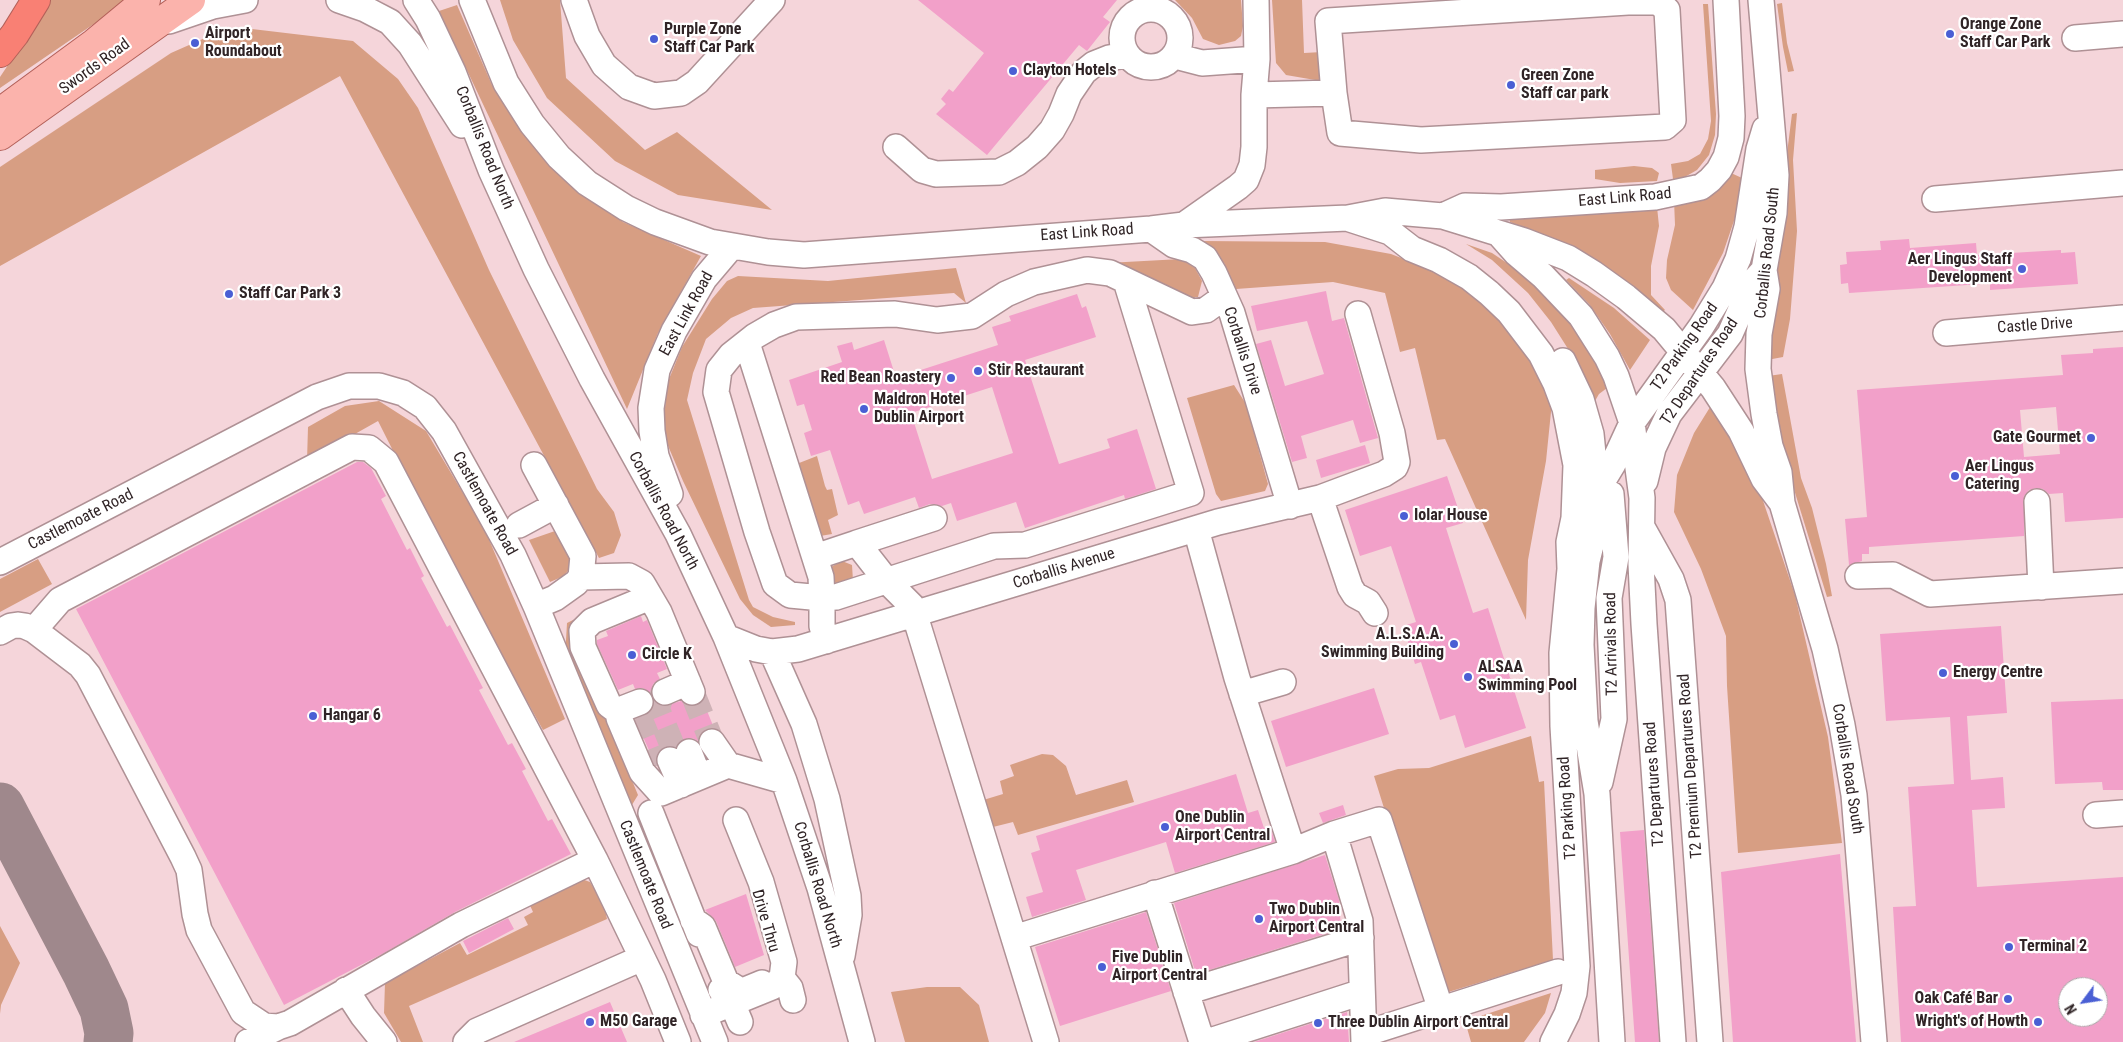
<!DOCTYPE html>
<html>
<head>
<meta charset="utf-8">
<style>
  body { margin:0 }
  #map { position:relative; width:2123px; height:1042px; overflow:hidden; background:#f5d5da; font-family:"Roboto Condensed",sans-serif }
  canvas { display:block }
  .north { position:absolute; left:2058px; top:977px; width:50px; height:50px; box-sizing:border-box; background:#fff; border:1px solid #aca7a8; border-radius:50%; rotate:239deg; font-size:14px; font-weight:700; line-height:20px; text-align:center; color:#302426 }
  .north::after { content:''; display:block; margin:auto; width:18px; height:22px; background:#4a5fd4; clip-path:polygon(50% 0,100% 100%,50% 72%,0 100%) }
</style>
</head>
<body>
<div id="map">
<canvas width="2123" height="1042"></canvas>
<div class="north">N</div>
</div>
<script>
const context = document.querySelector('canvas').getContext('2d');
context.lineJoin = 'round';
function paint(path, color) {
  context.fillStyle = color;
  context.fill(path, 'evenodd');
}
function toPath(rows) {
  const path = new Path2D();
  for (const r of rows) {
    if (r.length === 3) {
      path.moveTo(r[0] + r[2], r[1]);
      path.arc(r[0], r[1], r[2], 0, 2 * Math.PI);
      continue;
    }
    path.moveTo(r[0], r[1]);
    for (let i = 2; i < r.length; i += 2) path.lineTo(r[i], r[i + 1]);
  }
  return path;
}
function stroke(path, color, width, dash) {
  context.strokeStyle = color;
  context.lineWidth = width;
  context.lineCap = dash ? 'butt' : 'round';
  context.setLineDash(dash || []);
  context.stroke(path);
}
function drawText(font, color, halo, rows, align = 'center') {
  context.font = font + ' "Roboto Condensed",sans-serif';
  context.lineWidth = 4.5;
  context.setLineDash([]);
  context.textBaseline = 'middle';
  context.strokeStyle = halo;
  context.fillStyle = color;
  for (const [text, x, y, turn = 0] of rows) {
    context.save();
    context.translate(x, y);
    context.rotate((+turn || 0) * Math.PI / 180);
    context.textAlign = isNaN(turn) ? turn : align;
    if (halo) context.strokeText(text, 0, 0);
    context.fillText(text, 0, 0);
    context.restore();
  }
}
paint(toPath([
  [48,0,129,0,0,88,0,77,34,26],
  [500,0,560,0,566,78,645,150,677,132,772,210,678,195,615,161,547,98,513,40],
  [1175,0,1241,0,1243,26,1241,36,1235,41,1219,45,1203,39,1192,18],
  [1272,0,1302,0,1304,53,1322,52,1321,81,1286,75,1276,63],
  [1782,3,1787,43,1794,71,1788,72,1783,47,1777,4],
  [1703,4,1708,4,1716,114,1715,135,1709,155,1697,170,1683,178,1673,179,1671,164,1688,161,1700,154,1708,139,1711,121],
  [457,5,492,85,545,159,623,222,701,256,658,333,627,409,439,11],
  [252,29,353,41,398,79,418,108,489,270,597,489,614,512,621,535,614,553,599,558,340,76,0,266,0,167,171,53,214,34],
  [1797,113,1793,160,1797,231,1790,319,1783,357,1767,360,1775,281,1784,233,1786,161,1792,114],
  [1634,166,1652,168,1659,173,1657,181,1620,183,1595,179,1595,170],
  [1731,173,1742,178,1737,212,1723,253,1693,310,1671,290,1666,278,1667,260,1675,225,1674,200],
  [1657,207,1659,226,1651,266,1651,295,1665,310,1660,314,1549,238,1510,222,1509,216],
  [1201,241,1325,242,1391,254,1447,276,1485,303,1516,336,1552,402,1546,461,1528,560,1526,620,1445,439,1437,440,1415,348,1400,352,1385,293,1333,282,1236,289,1224,263],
  [1466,244,1492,253,1531,279,1568,317,1592,353,1607,388,1599,394,1595,401,1599,422,1570,352,1551,322,1528,293,1492,260],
  [1181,259,1195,268,1202,281,1198,297,1189,298,1107,263],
  [956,268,966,303,954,293,753,308,731,318,706,339,693,373,687,400,749,600,753,607,773,617,795,622,795,625,771,627,753,615,740,599,683,481,666,441,664,419,667,384,682,347,712,299,727,281,738,276,828,281],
  [1569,278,1614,308,1650,340,1630,370,1610,334,1589,304,1566,280],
  [1782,374,1801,478,1812,508,1826,564,1832,596,1827,597,1777,434,1768,376],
  [1234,385,1246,404,1268,484,1265,491,1221,501,1216,494,1187,398],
  [379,401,426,431,485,530,565,719,543,730,439,542,378,421,307,461,308,427,345,406],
  [1712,404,1757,483,1795,595,1828,737,1842,843,1738,853,1727,686,1726,636,1701,569,1674,512,1677,475,1694,433],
  [817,456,825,486,827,490,832,489,838,515,828,520,832,534,820,536,794,465],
  [555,531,568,546,573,564,564,576,550,582,529,540],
  [38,559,52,584,0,612,0,579],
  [842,561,852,565,853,581,838,586,829,575,831,567],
  [587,613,580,654,638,795,627,813,565,658,567,623],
  [1531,736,1539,782,1544,781,1553,960,1442,994,1374,776,1398,769,1429,768],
  [1042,754,1053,755,1066,766,1076,795,1127,780,1134,802,1018,835,1013,822,989,828,980,801,1003,794,1000,781,1014,776,1010,765],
  [576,877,590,882,604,905,607,919,409,1006,423,1042,401,1042,384,1013,385,983,460,943,467,955,528,925,524,917,533,912,528,901],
  [0,926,20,963,1,1005,0,1014],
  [927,987,960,987,979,1005,989,1042,905,1042,891,992],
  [1551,993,1545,1013,1524,1042,1471,1042,1465,1021]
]), '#d79e83');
stroke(toPath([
  [0,807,86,971,104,1009,109,1033,108,1042]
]), '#9f888c', 49);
paint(toPath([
  [918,0,1117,0,1103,17,1110,22,1087,51,1079,45,987,155,936,114,946,104,941,99,949,89,953,92,984,53],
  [1909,239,1910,248,1976,243,1977,255,2061,250,2061,253,2075,252,2078,284,1990,290,1990,284,1982,284,1849,293,1848,283,1841,284,1840,265,1847,264,1846,252,1881,250,1880,241],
  [1326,291,1332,321,1344,318,1378,438,1360,443,1353,420,1301,436,1307,458,1292,462,1256,344,1271,340,1285,386,1324,374,1307,321,1257,331,1251,306],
  [1077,294,1082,308,1086,306,1096,337,1025,360,1059,464,1110,448,1107,439,1137,429,1156,489,1125,499,1124,495,1025,528,1016,502,957,521,951,503,942,506,930,504,919,508,915,497,864,514,859,501,848,505,830,450,811,456,804,433,812,430,804,404,797,406,789,380,842,362,837,346,852,342,854,350,884,340,896,378,998,345,992,327,1011,321,1009,316],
  [992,387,1013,453,932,479,911,413],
  [2123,347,2123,518,2065,522,2063,493,2049,494,2043,489,2036,488,2029,490,2024,496,2024,536,1869,547,1869,554,1862,554,1862,561,1849,565,1845,519,1867,517,1857,390,2063,375,2061,355,2093,353,2093,349],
  [2056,407,2060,454,2024,457,2020,410],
  [1365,445,1370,463,1321,478,1316,460],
  [357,462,363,462,371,468,386,496,381,499,407,550,410,548,424,576,421,578,447,627,450,625,483,688,479,690,508,745,512,743,526,769,522,771,548,821,552,819,571,854,455,912,384,953,284,1005,76,609],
  [1447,476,1463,523,1446,528,1473,613,1488,608,1526,728,1465,748,1455,715,1440,720,1421,662,1415,664,1403,626,1416,622,1391,546,1360,556,1345,510],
  [641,616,643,622,647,620,667,669,657,673,660,679,653,684,651,694,643,688,635,689,633,684,618,690,597,644,597,640,608,636,606,631],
  [2001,626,2007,713,1967,716,1971,780,2003,777,2005,808,1972,810,1977,887,2123,877,2123,1042,1901,1042,1893,907,1916,906,1908,787,1954,784,1950,717,1886,721,1880,634],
  [2068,987,2098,987,2098,1017,2068,1017],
  [1374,688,1389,734,1286,767,1271,721],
  [2123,699,2123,790,2103,790,2102,782,2055,784,2051,702],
  [654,700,664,706,681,701,691,706,697,705,703,701,714,728,703,731,698,741,692,738,684,739,678,743,676,747,671,746,664,747,658,752,656,766,635,719,651,711],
  [1236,774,1248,813,1258,810,1264,828,1270,826,1275,842,1175,873,1166,842,1076,870,1086,900,1032,917,1026,897,1043,892,1031,853,1040,850,1036,836],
  [1343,805,1346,815,1323,823,1319,813],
  [1644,830,1659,1042,1635,1042,1620,832],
  [1840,854,1856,1042,1733,1042,1721,872],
  [1325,855,1339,900,1341,929,1196,974,1174,903],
  [746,894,764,955,735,967,716,921,705,910],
  [1146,912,1171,991,1060,1026,1035,947],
  [508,918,514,929,469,953,463,941],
  [610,1002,627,1042,514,1042],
  [1347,1012,1349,1042,1254,1042]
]), '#f2a0c9');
stroke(toPath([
  [692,692,712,742],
  [663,693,657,708,677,757],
  [638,714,659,765]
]), '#ceb2b6', 25, [25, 12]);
const minor = toPath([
  [339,0,365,9,390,22,410,44,462,125],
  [416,0,428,19,453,72,491,170,536,269,592,379,678,534,726,637,784,781,820,888,862,1042],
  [472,0,506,83,532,124,559,157,587,183,626,208,655,222,710,242,768,252,804,255,1151,229,1184,225,1348,218,1385,211,1443,216,1524,241,1568,258,1594,274,1626,297,1664,329,1713,388,1741,431,1764,479,1782,503],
  [574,0,587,36,604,65,629,87,654,96,681,93,697,82,772,0],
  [1761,0,1776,175,1774,213,1764,270,1767,289,1759,334,1758,369,1764,414,1770,446,1779,472,1782,503,1825,649,1842,725,1854,795,1874,1042],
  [1628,2,1658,2,1667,10,1673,120,1665,127,1421,140,1340,133,1334,93,1328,21,1628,2],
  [1151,38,29],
  [169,21,213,6,245,0],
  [2075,38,2123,34],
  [1175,56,1202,63,1257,59],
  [1254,95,1334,93],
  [896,147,922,170,936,174,999,172,1017,163,1037,147,1052,130,1061,114,1069,94,1084,72,1094,64,1109,58,1126,55],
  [1935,199,2123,183],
  [1443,216,1465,206,1501,207,1655,197,1701,187,1710,180,1719,170,1726,157,1731,138,1732,116,1726,0],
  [1350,219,1390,232,1412,249,1439,260,1469,277,1489,293,1509,312,1541,354,1556,384,1565,408,1576,465,1574,518,1569,542,1570,569,1562,653,1563,726,1577,966,1574,993,1567,1014,1553,1042],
  [1184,225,1238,187,1246,180,1252,165,1254,147,1254,95,1257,59,1256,0],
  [1151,229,1174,245,1192,250,1205,258,1214,273,1232,313,1290,506],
  [1500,235,1516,253,1543,276,1581,316,1607,357,1616,376,1632,423,1642,498,1641,564,1644,624,1673,1042],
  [1946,333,2123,318],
  [747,343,821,577,822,598,790,595,775,584,757,532,716,392,719,370,731,355,755,336,774,325,796,317,895,314,937,320,972,316,1006,294,1034,282,1087,270,1110,273,1192,312,1206,310,1224,297],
  [1563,361,1581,399,1591,434,1599,513,1587,561,1582,608,1581,645,1585,721,1597,794,1612,1042],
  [534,465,583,556,581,577,576,583,555,598,536,606],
  [1645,481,1653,448,1669,414,1730,334,1753,282,1764,270],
  [1596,492,1613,464,1632,423,1701,327,1725,288,1738,259,1747,227,1759,149,1765,129],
  [670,494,656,456,652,431,651,408,657,370,674,331,704,279,732,246],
  [1320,498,1350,587,1355,595,1368,602,1375,613],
  [2037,502,2041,587],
  [519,525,556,505],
  [1642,527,1671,579,1678,600,1710,1042],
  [1196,529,1237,678,1293,851],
  [857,543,934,518],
  [815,557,857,543,886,580,912,606,1046,1042],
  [0,562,317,397,349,386,379,386,403,393,425,407,444,431,513,555,536,606,715,1042],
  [1858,576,1893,575,1930,594,2123,581],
  [581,577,629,576,642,583,659,612,692,692],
  [34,630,80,665,88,675,183,857,189,870,195,914,199,930,243,1012,264,1026,278,1027,290,1023,461,925,595,860],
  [0,632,11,626,18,625,25,626,34,630,60,600,352,447,369,448,386,462,595,860,653,980,678,1042],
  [726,637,756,649,772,652,798,649,1218,522,1320,498,1384,474,1395,467,1397,462,1392,433,1358,314],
  [826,641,822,626,822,598,836,597,994,546,1025,545,1191,493,1126,281],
  [772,652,804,724,827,799,848,896,849,915,842,956],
  [665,692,688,682],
  [1242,694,1283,682],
  [640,702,622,709,619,718,642,772,661,793,728,765],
  [622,709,617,711,609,705,583,647,582,631,592,621,650,597],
  [712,742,728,765,784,781],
  [689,752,699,777],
  [670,760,681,785],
  [1600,782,1614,719,1609,598,1616,557,1611,494],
  [651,813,699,934],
  [2096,815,2123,813],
  [1334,834,1379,820,1441,1010],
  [1155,893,1202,1042],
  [693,920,703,927,726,982,739,990,745,990,762,983],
  [1014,938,1293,851,1334,834,1360,921,1364,1042],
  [782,978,790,988,793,1000],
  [346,990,363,1016,384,1042],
  [721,990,732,1003,740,1022],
  [1186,992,1361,938],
  [703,1015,772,987,782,978,784,962,761,882,736,820],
  [1364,1034,1558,972],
  [248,1042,278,1027],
  [466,1042,477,1031,642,958],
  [1207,1042,1362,992]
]);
const major = toPath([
  [0,112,94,43,146,0],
  [0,136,191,0]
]);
const highway = toPath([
  [0,53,15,34,36,0]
]);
stroke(minor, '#af9195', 28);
stroke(major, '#b36059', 30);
stroke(highway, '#b36059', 30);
stroke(minor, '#fff', 25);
stroke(major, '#fbb3ac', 28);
stroke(highway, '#f98074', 28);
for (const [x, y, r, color] of [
  [1950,34,5,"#4a5fd4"],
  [654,39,5,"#4a5fd4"],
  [195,43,5,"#4a5fd4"],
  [1013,71,5,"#4a5fd4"],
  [1511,85,5,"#4a5fd4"],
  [2022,269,5,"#4a5fd4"],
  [229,294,5,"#4a5fd4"],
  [978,371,5,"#4a5fd4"],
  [951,378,5,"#4a5fd4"],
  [864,409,5,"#4a5fd4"],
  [2091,438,5,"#4a5fd4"],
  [1955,476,5,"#4a5fd4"],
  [1404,516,5,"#4a5fd4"],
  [1454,644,5,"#4a5fd4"],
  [632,655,5,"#4a5fd4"],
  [1943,673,5,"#4a5fd4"],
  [1468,677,5,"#4a5fd4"],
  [313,716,5,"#4a5fd4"],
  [1165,827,5,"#4a5fd4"],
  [1259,919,5,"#4a5fd4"],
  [2009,947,5,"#4a5fd4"],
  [1102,967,5,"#4a5fd4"],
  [2008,999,5,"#4a5fd4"],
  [590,1022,5,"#4a5fd4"],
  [2038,1022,5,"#4a5fd4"],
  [1318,1023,5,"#4a5fd4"]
]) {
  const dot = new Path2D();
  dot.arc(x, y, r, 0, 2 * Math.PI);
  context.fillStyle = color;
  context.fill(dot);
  stroke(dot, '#fff', 2);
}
drawText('bold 16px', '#302426', '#fff', [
  ["Orange Zone",1960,25],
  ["Staff Car Park",1960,43],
  ["Purple Zone",664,30],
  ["Staff Car Park",664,48],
  ["Airport",205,34],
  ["Roundabout",205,52],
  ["Clayton Hotels",1023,71],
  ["Green Zone",1521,76],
  ["Staff car park",1521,94],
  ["Aer Lingus Staff",2012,260,"right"],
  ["Development",2012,278,"right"],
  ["Staff Car Park 3",239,294],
  ["Stir Restaurant",988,371],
  ["Red Bean Roastery",941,378,"right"],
  ["Maldron Hotel",874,400],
  ["Dublin Airport",874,418],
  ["Gate Gourmet",2081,438,"right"],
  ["Aer Lingus",1965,467],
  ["Catering",1965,485],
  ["Iolar House",1414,516],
  ["A.L.S.A.A.",1444,635,"right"],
  ["Swimming Building",1444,653,"right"],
  ["Circle K",642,655],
  ["ALSAA",1478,668],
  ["Swimming Pool",1478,686],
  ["Energy Centre",1953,673],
  ["Hangar 6",323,716],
  ["One Dublin",1175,818],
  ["Airport Central",1175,836],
  ["Two Dublin",1269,910],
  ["Airport Central",1269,928],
  ["Terminal 2",2019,947],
  ["Five Dublin",1112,958],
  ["Airport Central",1112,976],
  ["Oak Café Bar",1998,999,"right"],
  ["M50 Garage",600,1022],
  ["Wright's of Howth",2028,1022,"right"],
  ["Three Dublin Airport Central",1328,1023]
], 'left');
drawText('16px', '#302426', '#fff', [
  ["Swords Road",95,67,-36],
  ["Corballis Road North",484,148,68],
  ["East Link Road",1625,198,-5],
  ["East Link Road",1087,233,-4],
  ["Corballis Road South",1768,253,-84],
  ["East Link Road",687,314,-61],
  ["Castle Drive",2035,326,-4],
  ["T2 Parking Road",1685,347,-55],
  ["Corballis Drive",1242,351,72],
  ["T2 Departures Road",1700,372,-56],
  ["Castlemoate Road",484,504,61],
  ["Corballis Road North",663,511,62],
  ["Castlemoate Road",81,520,-27],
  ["Corballis Avenue",1064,569,-17],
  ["T2 Arrivals Road",1612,644,-91],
  ["T2 Premium Departures Road",1691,766,-94],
  ["Corballis Road South",1847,769,81],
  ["T2 Departures Road",1655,784,-94],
  ["T2 Parking Road",1568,808,-94],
  ["Castlemoate Road",645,875,68],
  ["Corballis Road North",817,885,73],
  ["Drive Thru",765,921,74]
]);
</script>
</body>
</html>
